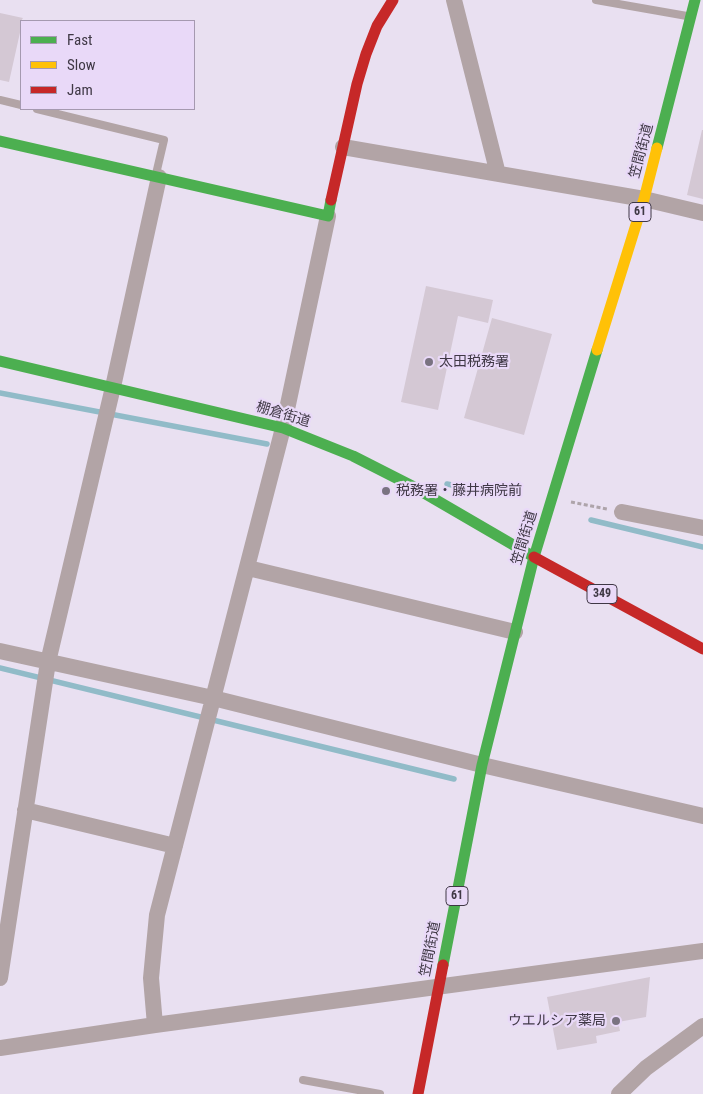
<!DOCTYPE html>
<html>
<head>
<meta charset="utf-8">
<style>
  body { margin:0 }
  #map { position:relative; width:703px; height:1094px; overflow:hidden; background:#e9e0f1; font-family:"Roboto Condensed",sans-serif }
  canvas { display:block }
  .legend { position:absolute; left:20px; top:20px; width:175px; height:90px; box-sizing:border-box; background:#e9d9f8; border:1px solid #a599b0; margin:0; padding:6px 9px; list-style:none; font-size:15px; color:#3f3845 }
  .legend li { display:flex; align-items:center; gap:10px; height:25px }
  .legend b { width:25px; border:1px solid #a599b0 }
</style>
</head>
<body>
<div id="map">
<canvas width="703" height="1094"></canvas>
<ul class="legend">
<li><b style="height:6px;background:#4caf50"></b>Fast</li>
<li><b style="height:6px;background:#ffc107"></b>Slow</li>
<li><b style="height:6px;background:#c62828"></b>Jam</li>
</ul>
</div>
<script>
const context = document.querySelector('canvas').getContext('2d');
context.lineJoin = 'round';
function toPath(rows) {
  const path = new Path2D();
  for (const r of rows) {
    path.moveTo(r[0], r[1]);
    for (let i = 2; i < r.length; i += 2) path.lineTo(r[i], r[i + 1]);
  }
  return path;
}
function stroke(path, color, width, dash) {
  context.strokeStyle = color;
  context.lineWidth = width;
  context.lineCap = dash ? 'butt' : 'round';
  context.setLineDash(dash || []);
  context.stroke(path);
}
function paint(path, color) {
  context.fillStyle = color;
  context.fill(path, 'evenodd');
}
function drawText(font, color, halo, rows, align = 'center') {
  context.font = font + ' "Roboto Condensed","Noto Sans JP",sans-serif';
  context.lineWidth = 4.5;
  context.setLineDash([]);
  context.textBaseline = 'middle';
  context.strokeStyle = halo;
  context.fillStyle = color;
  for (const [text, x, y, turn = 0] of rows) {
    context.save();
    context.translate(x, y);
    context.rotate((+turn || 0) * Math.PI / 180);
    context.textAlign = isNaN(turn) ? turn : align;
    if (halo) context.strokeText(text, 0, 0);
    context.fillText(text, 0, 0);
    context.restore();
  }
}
stroke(toPath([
  [0,393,267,444],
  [447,484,493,493],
  [591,520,703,547],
  [0,668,454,779]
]), '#91bbc8', 5.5);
paint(toPath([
  [0,13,23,18,21,21,21,28,9,82,0,80],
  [702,130,703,130,703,199,687,195],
  [426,286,493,300,488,323,458,316,438,410,401,402],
  [492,318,552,334,524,435,464,418],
  [650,977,646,1017,618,1022,620,1031,596,1036,597,1043,557,1050,547,997]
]), '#d4c8d4');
stroke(toPath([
  [571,502,607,509]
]), '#aea4aa', 3, [4, 2.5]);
stroke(toPath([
  [596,0,687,16],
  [0,100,21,105],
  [37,109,164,140,156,174],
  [303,1080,380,1094]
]), '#b2a4a6', 8);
stroke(toPath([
  [454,0,498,174],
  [343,147,644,199,703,213],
  [622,512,703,528],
  [248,568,515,632],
  [0,651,213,698,482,765,703,816],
  [25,810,175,846],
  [0,978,48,662,113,387,159,177],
  [155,1025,151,978,157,915,283,428,328,216],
  [0,1048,155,1025,703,951],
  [619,1094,646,1068,703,1026]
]), '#b2a4a6', 16);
stroke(toPath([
  [0,141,328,216,331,200],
  [657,148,695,0],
  [0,361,283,428,353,456,412,486,534,557],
  [443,965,482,765,534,557,597,350]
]), '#4caf50', 11);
stroke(toPath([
  [597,350,644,199,657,148]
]), '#ffc107', 11);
stroke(toPath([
  [331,200,357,84,366,54,377,26,393,0],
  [534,557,703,649],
  [418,1094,443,965]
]), '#c62828', 11);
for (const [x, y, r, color] of [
  [429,362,5,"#7a7381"],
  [386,491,5,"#7a7381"],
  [616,1021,5,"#7a7381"]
]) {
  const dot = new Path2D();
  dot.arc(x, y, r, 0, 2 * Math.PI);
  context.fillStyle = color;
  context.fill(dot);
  stroke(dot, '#e9d9f8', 2);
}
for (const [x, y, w] of [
  [640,212,22],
  [602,594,30],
  [457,896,22]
]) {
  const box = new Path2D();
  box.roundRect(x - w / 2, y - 9.5, w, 19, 4);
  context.fillStyle = '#e9d9f8';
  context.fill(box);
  stroke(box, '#3f3845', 1);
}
drawText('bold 12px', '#3f3845', null, [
  ["61",640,212],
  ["349",602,594],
  ["61",457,896]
]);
drawText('14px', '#3f3845', '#e9d9f8', [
  ["笠間街道",642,151,-75],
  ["棚倉街道",283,415,17],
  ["笠間街道",525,538,-73],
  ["笠間街道",431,949,-79]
]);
drawText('14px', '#3f3845', '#e9d9f8', [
  ["太田税務署",439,362],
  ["税務署・藤井病院前",396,491],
  ["ウエルシア薬局",606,1021,"right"]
], 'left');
</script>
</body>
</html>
